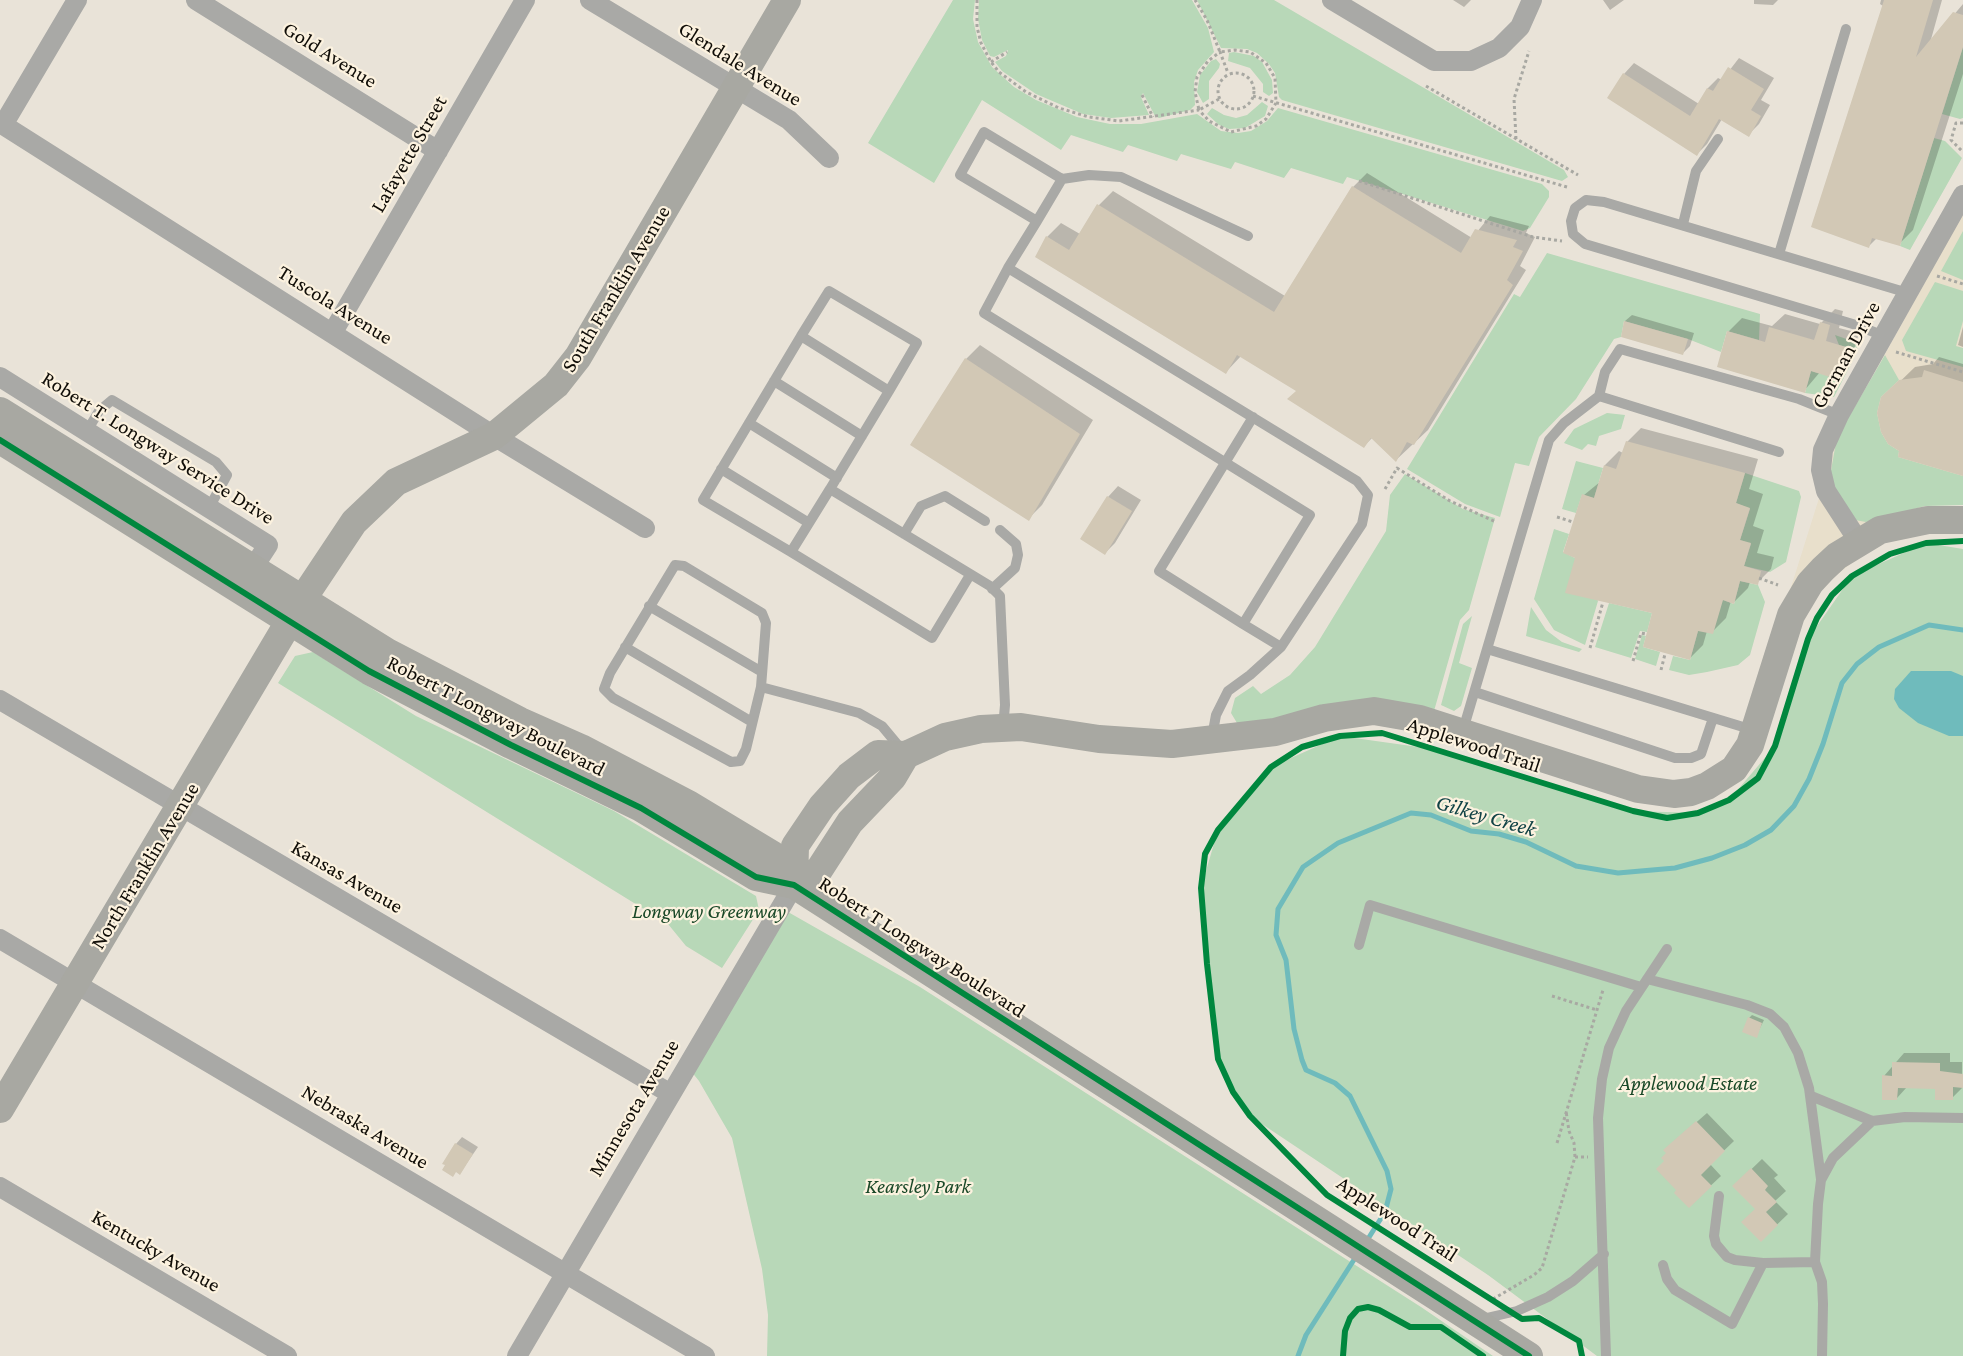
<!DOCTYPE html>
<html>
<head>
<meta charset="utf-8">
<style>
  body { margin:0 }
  canvas { display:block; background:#e9e3d8 }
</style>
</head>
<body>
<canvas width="1963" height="1356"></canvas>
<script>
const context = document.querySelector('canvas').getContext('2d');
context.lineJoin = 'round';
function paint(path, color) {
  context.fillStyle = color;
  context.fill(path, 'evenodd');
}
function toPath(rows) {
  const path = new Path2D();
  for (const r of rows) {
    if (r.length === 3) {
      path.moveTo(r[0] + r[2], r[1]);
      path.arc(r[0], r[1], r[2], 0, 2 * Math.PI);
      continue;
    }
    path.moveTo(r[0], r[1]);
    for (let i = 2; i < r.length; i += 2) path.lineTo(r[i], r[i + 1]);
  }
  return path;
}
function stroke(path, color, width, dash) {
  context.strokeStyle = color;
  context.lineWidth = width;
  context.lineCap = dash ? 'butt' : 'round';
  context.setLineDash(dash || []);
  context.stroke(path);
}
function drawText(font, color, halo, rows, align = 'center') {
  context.font = font + ' "Crimson Pro",serif';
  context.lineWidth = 4.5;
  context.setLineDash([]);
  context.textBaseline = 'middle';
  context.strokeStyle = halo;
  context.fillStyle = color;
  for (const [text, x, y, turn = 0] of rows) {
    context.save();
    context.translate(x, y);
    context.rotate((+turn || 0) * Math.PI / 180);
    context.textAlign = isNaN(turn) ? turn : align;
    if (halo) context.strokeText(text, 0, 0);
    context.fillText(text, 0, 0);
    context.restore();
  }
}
paint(toPath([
  [1963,213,1963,499,1931,500,1781,619,1837,441]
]), '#e8dfcb');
paint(toPath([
  [953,0,975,0,973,19,978,42,992,67,1014,87,1036,100,1077,117,1110,124,1141,124,1197,114,1221,131,1238,133,1251,131,1267,121,1278,108,1542,184,1549,191,1549,197,1530,228,1523,231,1347,177,1343,184,1291,168,1284,178,1235,162,1231,169,1181,154,1177,161,1128,145,1123,152,1071,135,1061,150,982,100,934,183,868,143],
  [979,0,1192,0,1208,28,1214,52,1198,70,1194,82,1195,105,1190,110,1159,118,1155,116,1143,93,1141,97,1149,115,1111,118,1083,114,1036,94,1002,71,995,62,1006,56,1008,50,994,57,990,56,982,40,978,19],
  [1197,0,1274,0,1564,170,1568,177,1562,181,1282,100,1279,97,1275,73,1269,64,1257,53,1247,49,1221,48],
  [1963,47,1963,118,1960,119,1942,114],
  [1234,52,1254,56,1262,62,1272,80,1273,93,1269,96,1263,92,1263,84,1250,68,1228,61,1229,53],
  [1216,59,1220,64,1219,68,1209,81,1209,99,1203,103,1197,92,1200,75,1211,61],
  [1262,102,1268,106,1265,116,1245,128,1229,129,1219,125,1207,114,1212,108,1224,115,1236,118,1247,115],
  [1934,138,1945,141,1962,158,1910,250,1900,246],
  [1963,231,1963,280,1941,271],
  [1547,253,1760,314,1759,340,1727,331,1721,352,1688,339,1624,321,1621,337,1614,339,1576,399,1539,437,1529,466,1515,463,1500,517,1465,504,1407,469,1514,294,1520,297],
  [1935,282,1963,291,1963,321,1956,346,1963,348,1963,367,1906,351,1902,340],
  [1835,335,1855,342,1858,350,1834,397,1805,393,1811,371,1837,378,1846,347,1839,345],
  [1885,355,1899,380,1881,397,1877,413,1881,432,1888,444,1899,451,1898,457,1963,476,1963,505,1925,506,1866,522,1855,520,1838,495,1830,476,1837,437],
  [1607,413,1625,415,1621,429,1599,436,1596,446,1588,444,1582,450,1564,443,1574,429],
  [1576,461,1603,468,1594,498,1582,495,1576,513,1562,509],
  [1745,473,1799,491,1801,497,1786,562,1770,572,1744,566,1751,544,1740,540,1750,509,1736,503],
  [1405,474,1463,509,1495,518,1469,610,1460,620,1434,711,1252,726,1237,723,1231,713,1235,698,1253,686,1261,694,1290,675,1315,647,1386,531,1390,495],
  [1554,529,1569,534,1563,552,1575,558,1598,601,1585,645,1554,630,1534,599],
  [1926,543,1963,549,1963,1356,1597,1356,1488,1275,1250,1116,1218,1059,1201,888,1218,830,1271,767,1340,736,1440,750,1633,811,1698,813,1729,800,1775,746,1808,639,1852,576],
  [1740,581,1758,585,1765,602,1750,655,1738,665,1707,672,1689,675,1669,670,1673,656,1690,660,1698,631,1723,600,1734,604],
  [1609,603,1652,613,1647,632,1640,631,1631,658,1595,647],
  [1531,607,1546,630,1562,642,1582,649,1579,652,1526,636],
  [1472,616,1459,663,1472,668,1461,706,1454,711,1441,705,1463,624],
  [1642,635,1646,636,1643,647,1660,652,1656,666,1635,659],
  [313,652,416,716,614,811,756,896,759,910,722,968,686,946,668,924,278,683,295,656],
  [781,908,920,987,1421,1307,1493,1356,767,1356,768,1315,762,1269,732,1138,699,1081,687,1066]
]), '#b8d8b8');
paint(toPath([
  [1911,671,1951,671,1963,676,1963,736,1949,736,1918,723,1899,708,1894,699,1895,689]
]), '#6fbbbc');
paint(toPath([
  [1453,0,1471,0,1464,7],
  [1603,0,1624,0,1610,10],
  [1754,0,1778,0,1773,5,1754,4],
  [1881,0,1942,0,1930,43,1963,4,1963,74,1913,230,1899,244,1877,238,1869,246,1883,6,1880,4],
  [1739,58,1774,78,1761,100,1770,105,1759,124,1748,135,1722,119,1707,144,1697,154,1624,74,1634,63,1699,104,1708,88,1718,78,1722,80],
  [1367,173,1472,238,1490,216,1529,226,1526,233,1535,237,1520,266,1526,270,1428,430,1396,460,1373,437,1364,446,1298,391,1241,356,1226,372,1047,237,1061,223,1080,234,1099,205,1113,191,1285,296,1353,187],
  [1835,309,1843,311,1839,328,1859,333,1850,363,1836,377,1820,372,1804,391,1728,332,1742,318,1772,326,1785,314,1820,324],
  [1632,315,1694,333,1690,346,1683,353,1622,336,1625,321],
  [1963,327,1963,347,1958,345],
  [980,345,1093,420,1042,505,1028,519,966,359],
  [1939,357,1963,364,1963,475,1901,451,1883,398,1915,367,1933,364],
  [1641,428,1758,459,1749,489,1763,494,1753,526,1764,530,1757,553,1774,557,1771,569,1757,583,1750,582,1748,588,1734,602,1731,601,1726,618,1712,632,1707,631,1703,645,1689,659,1653,612,1577,557,1584,495,1600,482,1605,465,1619,451,1623,453,1627,442],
  [1118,486,1141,500,1115,543,1105,553,1082,539,1108,497],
  [1752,1015,1764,1020,1756,1036,1749,1018],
  [1904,1053,1950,1053,1950,1062,1962,1062,1962,1088,1952,1098,1937,1087,1907,1087,1897,1098,1884,1076],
  [1707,1113,1734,1141,1710,1164,1721,1176,1689,1206,1678,1190,1666,1161,1675,1141],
  [462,1137,478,1147,460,1173,456,1144],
  [1762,1159,1778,1175,1774,1178,1786,1191,1775,1201,1788,1214,1761,1240,1757,1209,1734,1186]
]), '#0003');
stroke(toPath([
  [1366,1242,1385,1212,1391,1189,1387,1171,1350,1096,1335,1083,1306,1070,1302,1060,1294,1029,1286,960,1276,935,1278,909,1303,867,1338,843,1411,813,1431,815,1471,831,1499,834,1526,842,1576,866,1618,873,1675,868,1712,858,1745,845,1771,830,1794,806,1809,779,1823,744,1842,683,1857,664,1879,647,1929,625,1963,630],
  [1298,1356,1306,1335,1357,1255]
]), '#6fbbbc', 5);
paint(toPath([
  [1884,0,1933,0,1916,57,1953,12,1963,15,1963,47,1900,246,1872,238,1869,248,1811,227],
  [1728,67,1764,89,1751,110,1761,116,1749,137,1719,119,1697,156,1607,98,1623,73,1690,116,1707,88,1713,91],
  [1352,186,1461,253,1475,229,1517,240,1513,247,1523,251,1507,280,1513,285,1414,445,1407,442,1396,462,1371,438,1364,448,1287,399,1296,391,1237,355,1226,374,1035,257,1046,236,1069,250,1097,204,1274,312],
  [1624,321,1688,339,1683,355,1621,337],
  [1820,322,1830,325,1826,341,1846,347,1836,379,1811,371,1805,393,1717,367,1727,331,1765,342,1769,327,1814,340],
  [965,358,1080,434,1029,521,910,445],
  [1924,370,1963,382,1963,476,1898,457,1899,451,1888,444,1881,432,1877,413,1881,397,1899,380,1922,377],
  [1626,441,1745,473,1736,503,1750,508,1740,540,1751,543,1744,566,1761,571,1758,585,1740,581,1734,604,1723,600,1713,634,1698,631,1690,660,1643,647,1652,613,1565,593,1575,558,1563,553,1582,494,1594,498,1604,465,1616,469],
  [1107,496,1132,511,1105,555,1080,539],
  [1748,1017,1762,1023,1757,1038,1742,1032],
  [1892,1062,1940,1063,1940,1071,1963,1074,1963,1088,1953,1087,1953,1100,1935,1100,1935,1089,1898,1088,1897,1100,1882,1100,1882,1075,1892,1076],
  [1696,1121,1725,1151,1701,1175,1712,1186,1689,1208,1674,1193,1676,1190,1656,1169,1664,1161,1661,1158,1666,1153,1663,1150],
  [455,1143,473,1154,460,1175,456,1172,453,1177,442,1170,445,1165,442,1164],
  [1751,1168,1768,1186,1765,1190,1777,1202,1766,1212,1778,1225,1761,1242,1741,1222,1755,1209,1732,1186]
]), '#d2c8b5');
stroke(toPath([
  [977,0,977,27,981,43,991,62,999,72,1026,92,1059,108,1089,117,1119,121,1199,110,1209,121,1231,132,1256,126,1266,119,1276,103,1275,78,1266,63,1250,52,1235,50,1220,52,1207,20,1195,0],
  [991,62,1007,52],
  [1236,91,18],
  [1426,86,1578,175],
  [1142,95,1153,117],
  [1253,96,1567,187],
  [1219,99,1199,110,1195,92,1197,77,1208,61,1220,52,1228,73],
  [1963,123,1956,123,1951,140,1963,152],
  [1516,139,1514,99,1529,51],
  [1359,181,1533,237,1562,241],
  [1937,276,1963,284],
  [1896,352,1963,372],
  [1385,489,1397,468,1450,501,1496,522],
  [1557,517,1573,522],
  [1759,578,1778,585],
  [1590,648,1603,602],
  [1633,661,1641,633,1646,634],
  [1661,670,1665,654],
  [1552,996,1597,1010],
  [1557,1143,1603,990],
  [1575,1157,1588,1157],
  [1493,1299,1534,1275,1542,1268,1575,1157,1574,1143,1569,1131,1566,1111]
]), '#a8a8a2', 3, [3, 3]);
stroke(toPath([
  [1062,179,1089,175,1121,177,1248,236],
  [1683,224,1696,171,1718,139],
  [1779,254,1846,29],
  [1008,268,1037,221,1062,179,984,132,960,175,1037,221],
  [801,336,829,291,917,343,889,391],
  [1884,336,1856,325,1585,244,1573,234,1571,221,1575,208,1586,200,1604,202,1908,293],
  [774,381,862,436],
  [1599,396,1779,452],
  [749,423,837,478],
  [87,431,99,411,112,400,216,462,227,475,209,508],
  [721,469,809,523],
  [904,534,921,506,945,496,985,521],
  [791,552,703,500,801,336,889,391,830,489],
  [970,575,932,638,791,552,830,489,990,586,1000,596,1005,705,1003,728],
  [992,589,1015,568,1018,555,1016,544,1000,530],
  [649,606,762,672],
  [1243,624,1159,571,1253,417],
  [625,647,752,722],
  [1487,649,1753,730],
  [761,687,766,623,762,613,684,566,675,565,610,673,604,689,613,698,731,762,740,761,746,749,761,687,859,713,882,726,902,750],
  [1475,692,1675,758,1691,758,1701,754,1713,718],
  [1463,730,1549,440,1564,423,1599,396,1605,372,1620,349,1799,399,1839,415],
  [1212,737,1216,715,1228,691,1250,675,1281,647,1362,524,1368,495,1357,481,1008,268,984,313,1310,515,1243,624,1281,647],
  [1359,945,1370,905,1641,987],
  [1647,979,1747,1005,1770,1014,1784,1027,1798,1053,1809,1088,1821,1179],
  [1811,1096,1872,1121],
  [1719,1196,1714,1236,1716,1244,1727,1257,1735,1260,1763,1263],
  [1663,1265,1667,1279,1675,1290,1732,1324,1763,1263,1815,1262],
  [1482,1319,1517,1311,1548,1297,1573,1281,1604,1254],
  [1606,1356,1598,1118,1602,1079,1609,1048,1626,1011,1667,949],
  [1822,1356,1823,1304,1822,1282,1815,1262,1818,1204,1821,1180,1833,1158,1872,1121,1905,1117,1963,1118]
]), '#a9a9a6', 10);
stroke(toPath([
  [196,0,438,151],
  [590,0,789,120,829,158],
  [1332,0,1434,61,1471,61,1499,48,1520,27,1532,0],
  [0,123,494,436,645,528],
  [3,125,77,0],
  [333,332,525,0],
  [0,377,268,545,253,568],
  [1859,542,1826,491,1821,470,1823,450,1839,415,1963,195],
  [0,700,671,1094],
  [0,939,705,1356],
  [0,1187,287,1356],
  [517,1356,794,885]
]), '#a9a9a6', 20);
stroke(toPath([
  [0,411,387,652,520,721,581,748,690,805,773,855,794,885],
  [0,440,369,671,511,745,641,808,756,877,794,885,1529,1356],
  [794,885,795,846,822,806,849,776,878,754,906,755,945,737,981,729,1021,727,1099,739,1172,744,1275,732,1324,718,1374,711,1420,719,1638,789,1674,794,1691,792,1707,786,1734,769,1750,745,1791,615,1810,583,1823,569,1837,556,1880,530,1928,520,1963,520],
  [794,885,819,870,850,822,893,777,906,755],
  [0,1109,302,600,354,522,396,482,494,436,556,385,578,357,787,0]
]), '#a8a8a2', 28);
stroke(toPath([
  [0,440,369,671,511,745,641,808,756,877,794,885,1529,1356],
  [1343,1356,1345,1331,1350,1318,1358,1309,1368,1307,1379,1310,1410,1327,1441,1327,1483,1356],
  [1582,1356,1579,1341,1539,1318,1522,1319,1327,1195,1250,1116,1233,1092,1218,1059,1207,964,1201,888,1205,854,1218,830,1271,767,1302,747,1340,736,1382,733,1633,811,1667,818,1698,813,1729,800,1758,778,1775,746,1808,639,1817,618,1832,595,1852,576,1890,554,1926,543,1963,541]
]), '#00873e', 6);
drawText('21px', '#100d07', '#fcf2df', [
  ["Gold Avenue",330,55,32],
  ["Glendale Avenue",740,64,32],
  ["Lafayette Street",409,154,-60],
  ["South Franklin Avenue",616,289,-59],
  ["Tuscola Avenue",335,305,32],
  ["Gorman Drive",1846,355,-61],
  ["Robert T. Longway Service Drive",158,448,32],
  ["Robert T Longway Boulevard",496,716,27],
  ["Applewood Trail",1474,745,18],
  ["North Franklin Avenue",145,866,-59],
  ["Kansas Avenue",347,877,30],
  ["Robert T Longway Boulevard",922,947,33],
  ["Minnesota Avenue",634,1108,-59],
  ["Nebraska Avenue",365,1127,31],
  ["Applewood Trail",1397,1219,33],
  ["Kentucky Avenue",156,1251,30]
]);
drawText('italic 21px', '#194827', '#fcf2df', [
  ["Longway Greenway",709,912],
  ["Applewood Estate",1688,1084],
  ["Kearsley Park",918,1187]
]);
drawText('italic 22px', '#114346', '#fcf2df', [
  ["Gilkey Creek",1486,816,16]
]);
</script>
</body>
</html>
